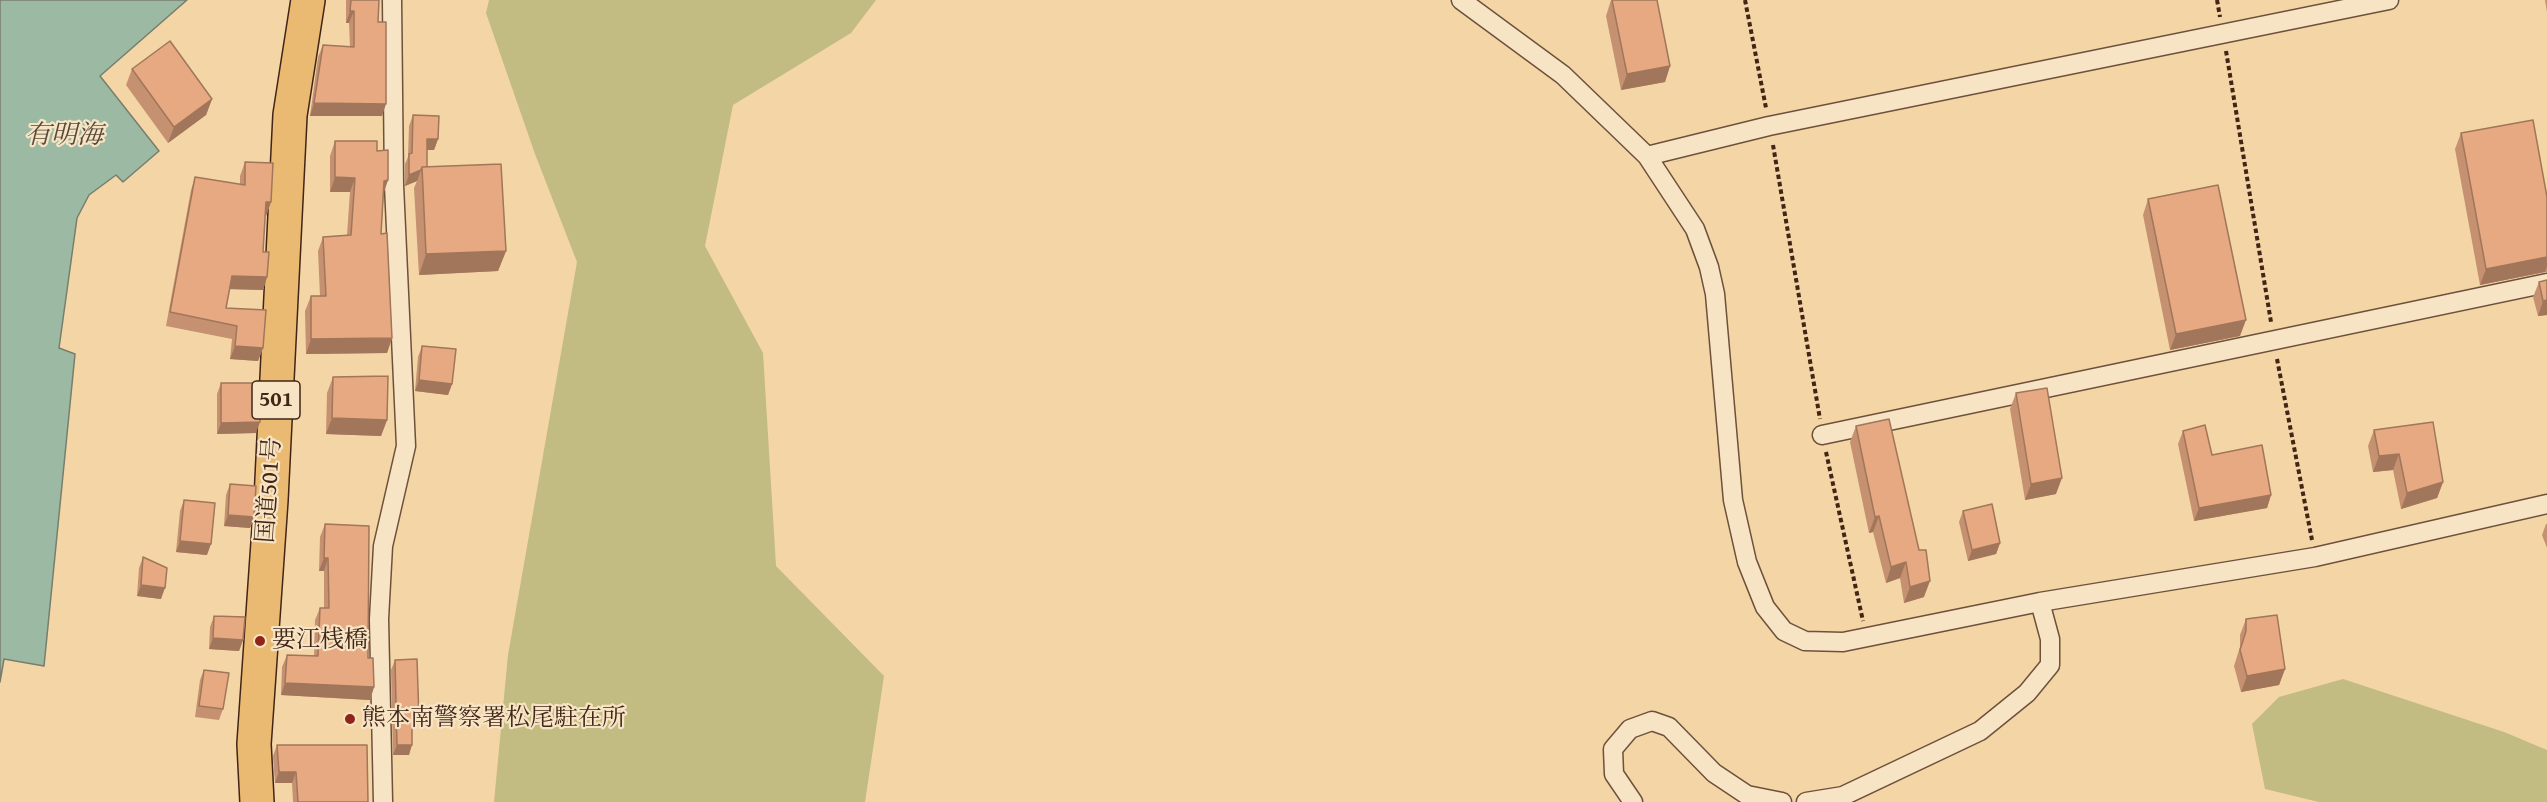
<!DOCTYPE html>
<html>
<head>
<meta charset="utf-8">
<style>
  body { margin:0 }
  canvas { display:block; background:#f3d5a6 }
</style>
</head>
<body>
<canvas width="2547" height="802"></canvas>
<script>
const context = document.querySelector('canvas').getContext('2d');
context.lineJoin = 'round';
function paint(path, color) {
  context.fillStyle = color;
  context.fill(path, 'evenodd');
}
function toPath(rows) {
  const path = new Path2D();
  for (const r of rows) {
    path.moveTo(r[0], r[1]);
    for (let i = 2; i < r.length; i += 2) path.lineTo(r[i], r[i + 1]);
  }
  return path;
}
function stroke(path, color, width, dash) {
  context.strokeStyle = color;
  context.lineWidth = width;
  context.lineCap = dash ? 'butt' : 'round';
  context.setLineDash(dash || []);
  context.stroke(path);
}
function drawText(font, color, halo, rows, align = 'center') {
  context.font = font + ' "Gentium Book Plus","Noto Serif JP",serif';
  context.lineWidth = 4.5;
  context.setLineDash([]);
  context.textBaseline = 'middle';
  context.strokeStyle = halo;
  context.fillStyle = color;
  for (const [text, x, y, turn = 0] of rows) {
    context.save();
    context.translate(x, y);
    context.rotate((+turn || 0) * Math.PI / 180);
    context.textAlign = isNaN(turn) ? turn : align;
    if (halo) context.strokeText(text, 0, 0);
    context.fillText(text, 0, 0);
    context.restore();
  }
}
paint(toPath([
  [489,0,876,0,851,33,733,105,705,246,763,353,776,566,884,676,865,802,494,802,508,655,577,262,535,154,486,13],
  [2343,679,2504,732,2547,750,2547,802,2319,802,2265,789,2252,724,2279,697]
]), '#c2bb82');
const water = toPath([
  [0,0,187,0,100,76,159,151,123,182,116,175,89,195,77,218,59,348,75,354,44,666,4,659,0,682,0,0]
]);
paint(water, '#9cb9a4');
stroke(water, '#787e6c', 1.5);
const street = toPath([
  [1461,0,1563,75,1647,156,1695,229,1709,267,1715,294,1733,500,1747,562,1765,607,1784,631,1805,641,1843,642,2040,602,2315,557,2547,504],
  [1647,156,1769,126,2389,0],
  [1822,435,2547,283],
  [383,802,379,619,383,546,406,446,394,185,392,0],
  [1633,802,1614,774,1613,749,1630,729,1652,721,1669,727,1714,773,1747,795,1782,802],
  [1806,802,1843,796,1980,731,2027,693,2050,665,2050,639,2040,602]
]);
const highway = toPath([
  [257,802,254,744,271,500,290,115,308,0]
]);
stroke(street, '#6e513b', 21);
stroke(highway, '#412517', 36);
stroke(toPath([
  [1745,0,1766,108],
  [2217,0,2220,17],
  [2226,51,2271,322],
  [1773,145,1820,419],
  [2277,359,2312,540],
  [1826,452,1863,621]
]), '#412517', 4, [4.5, 3]);
stroke(street, '#f7e4c5', 18);
stroke(highway, '#eaba73', 33);
paint(toPath([
  [346,0,379,0,378,22,382,116,310,116,318,57,323,45,350,47,349,23,346,23],
  [1611,0,1670,66,1665,82,1621,90,1606,16],
  [2545,0,2547,0,2547,12],
  [132,69,212,99,206,115,168,143,126,85],
  [413,115,438,139,434,150,427,150,427,167,506,251,498,271,419,275,414,188,417,181,405,186,405,164,408,157,409,126],
  [2461,133,2547,197,2547,272,2545,272,2480,285,2455,149],
  [335,141,377,151,388,180,384,192,381,234,392,338,387,353,306,354,305,311,311,296,320,296,318,251,323,237,347,235,350,192,330,192,330,156],
  [245,162,271,202,266,216,265,216,263,252,267,277,263,290,229,289,226,308,263,348,258,361,230,359,232,339,166,326,191,190,195,177,240,184,240,176],
  [2148,199,2240,336,2170,350,2143,215],
  [2539,282,2547,315,2538,316,2533,297],
  [422,346,452,384,448,395,415,391,418,357],
  [333,377,387,420,381,436,326,434,327,393],
  [221,383,256,433,217,434,217,394],
  [2016,393,2056,494,2025,500,2010,409],
  [1856,426,1924,597,1904,603,1900,578,1886,583,1873,532,1869,533,1850,442],
  [2374,430,2443,482,2437,498,2401,509,2393,470,2373,472,2368,446],
  [2183,431,2212,455,2271,495,2267,508,2194,521,2178,444],
  [230,484,254,517,250,528,224,526,226,495],
  [184,500,207,555,176,552,180,511],
  [1963,511,2000,543,1996,554,1968,561,1959,522],
  [325,524,368,658,374,687,370,700,281,695,282,667,287,655,314,656,315,620,320,608,324,608,324,571,319,571,320,537],
  [2546,524,2547,524,2547,548,2542,535],
  [143,557,161,599,137,596,139,568],
  [214,616,243,640,239,651,209,649,210,627],
  [2246,619,2285,669,2279,685,2241,692,2234,666,2240,647,2240,635],
  [395,660,419,718,416,728,412,728,409,755,393,755,391,670],
  [204,670,223,709,219,720,195,717,200,680],
  [277,745,368,802,293,802,292,783,275,783,273,756]
]), '#c69170');
paint(toPath([
  [350,11,354,11,349,23,346,23],
  [1670,66,1665,82,1621,90,1627,74],
  [212,99,206,115,168,143,174,127],
  [314,103,386,104,382,116,310,116],
  [427,139,438,139,434,150,423,150],
  [421,170,417,181,405,186,409,175],
  [335,177,355,178,350,192,330,192],
  [388,180,383,194,384,181],
  [266,202,271,202,266,216,261,215],
  [506,251,498,271,419,275,426,254],
  [2547,257,2547,266,2545,272,2480,285,2486,269],
  [232,276,267,277,263,290,227,289],
  [2547,300,2547,315,2538,316,2543,301],
  [2246,320,2240,336,2170,350,2176,334],
  [392,338,387,353,306,354,311,339],
  [235,346,263,348,258,361,230,359],
  [419,380,452,384,448,395,415,391],
  [332,418,387,420,381,436,326,434],
  [260,422,256,433,217,434,221,423],
  [2399,454,2393,470,2373,472,2379,456],
  [2062,478,2056,494,2025,500,2031,484],
  [2443,482,2437,498,2401,509,2407,493],
  [2271,495,2267,508,2194,521,2199,508],
  [228,515,254,517,250,528,224,526],
  [1879,516,1873,532,1869,533,1875,517],
  [180,541,211,544,207,555,176,552],
  [2000,543,1996,554,1968,561,1972,550],
  [324,558,328,558,324,571,319,571],
  [1906,562,1900,578,1886,583,1891,567],
  [1930,581,1924,597,1904,603,1910,587],
  [141,585,165,588,161,599,137,596],
  [213,638,243,640,239,651,209,649],
  [2285,669,2279,685,2241,692,2247,676],
  [285,683,374,687,370,700,281,695],
  [412,718,419,718,416,728,409,728],
  [397,745,412,745,409,755,393,755],
  [279,772,296,772,292,783,275,783]
]), '#a1765b');
const building = toPath([
  [351,0,379,0,378,22,386,22,386,104,314,103,323,45,354,47,354,11,350,11,351,0],
  [1612,0,1657,0,1670,66,1627,74,1612,0],
  [170,41,212,99,174,127,132,69,170,41],
  [413,115,439,116,438,139,427,139,427,167,422,167,421,170,409,175,409,154,412,153,413,115],
  [2533,120,2547,197,2547,257,2486,269,2461,133,2533,120],
  [335,141,377,141,377,151,388,150,388,180,384,181,381,234,387,233,392,338,311,339,311,296,326,296,323,237,351,235,355,178,335,177,335,141],
  [245,162,273,163,271,202,266,202,263,252,269,252,267,277,232,276,226,308,266,310,263,348,235,346,237,326,170,312,195,177,245,185,245,162],
  [501,164,506,251,426,254,422,167,501,164],
  [2218,185,2246,320,2176,334,2148,199,2218,185],
  [2547,280,2547,300,2543,301,2539,282,2547,280],
  [422,346,456,349,452,384,419,380,422,346],
  [388,376,387,420,332,418,333,377,388,376],
  [221,383,261,383,260,422,221,423,221,383],
  [2047,388,2062,478,2031,484,2016,393,2047,388],
  [1889,419,1919,550,1926,550,1930,581,1910,587,1906,562,1891,567,1879,516,1875,517,1856,426,1889,419],
  [2433,422,2443,482,2407,493,2399,454,2379,456,2374,430,2433,422],
  [2205,425,2212,455,2262,445,2271,495,2199,508,2183,431,2205,425],
  [230,484,256,486,254,517,228,515,230,484],
  [184,500,215,503,211,544,180,541,184,500],
  [1992,504,2000,543,1972,550,1963,511,1992,504],
  [325,524,369,526,368,658,373,658,374,687,285,683,287,655,318,656,320,608,329,608,328,558,324,558,325,524],
  [143,557,167,568,165,588,141,585,143,557],
  [2277,615,2285,669,2247,676,2240,650,2246,631,2246,619,2277,615],
  [214,616,245,617,243,640,213,638,214,616],
  [417,659,419,718,412,718,412,745,397,745,395,660,417,659],
  [204,670,229,673,223,709,199,706,204,670],
  [277,745,367,745,368,802,298,802,296,772,279,772,277,745]
]);
paint(building, '#e6a982');
stroke(building, '#a1765b', 1.5);
for (const [x, y, r, color] of [
  [260,641,6,"#8f2418"],
  [350,719,6,"#8f2418"]
]) {
  const dot = new Path2D();
  dot.arc(x, y, r, 0, 2 * Math.PI);
  context.fillStyle = color;
  context.fill(dot);
  stroke(dot, '#f7e4c5', 2);
}
for (const [x, y, w] of [
  [276,400,48]
]) {
  const box = new Path2D();
  box.roundRect(x - w / 2, y - 19, w, 38, 4.5);
  context.fillStyle = '#f7e4c5';
  context.fill(box);
  stroke(box, '#412517', 1.5);
}
drawText('bold 22px', '#412517', null, [
  ["501",276,400]
]);
drawText('24px', '#412517', '#f7e4c5', [
  ["国道501号",270,490,-86]
]);
drawText('24px', '#412517', '#f7e4c5', [
  ["要江桟橋",272,641],
  ["熊本南警察署松尾駐在所",362,719]
], 'left');
drawText('italic 26px', '#584a3a', '#f7e4c5', [
  ["有明海",64,136]
]);
</script>
</body>
</html>
